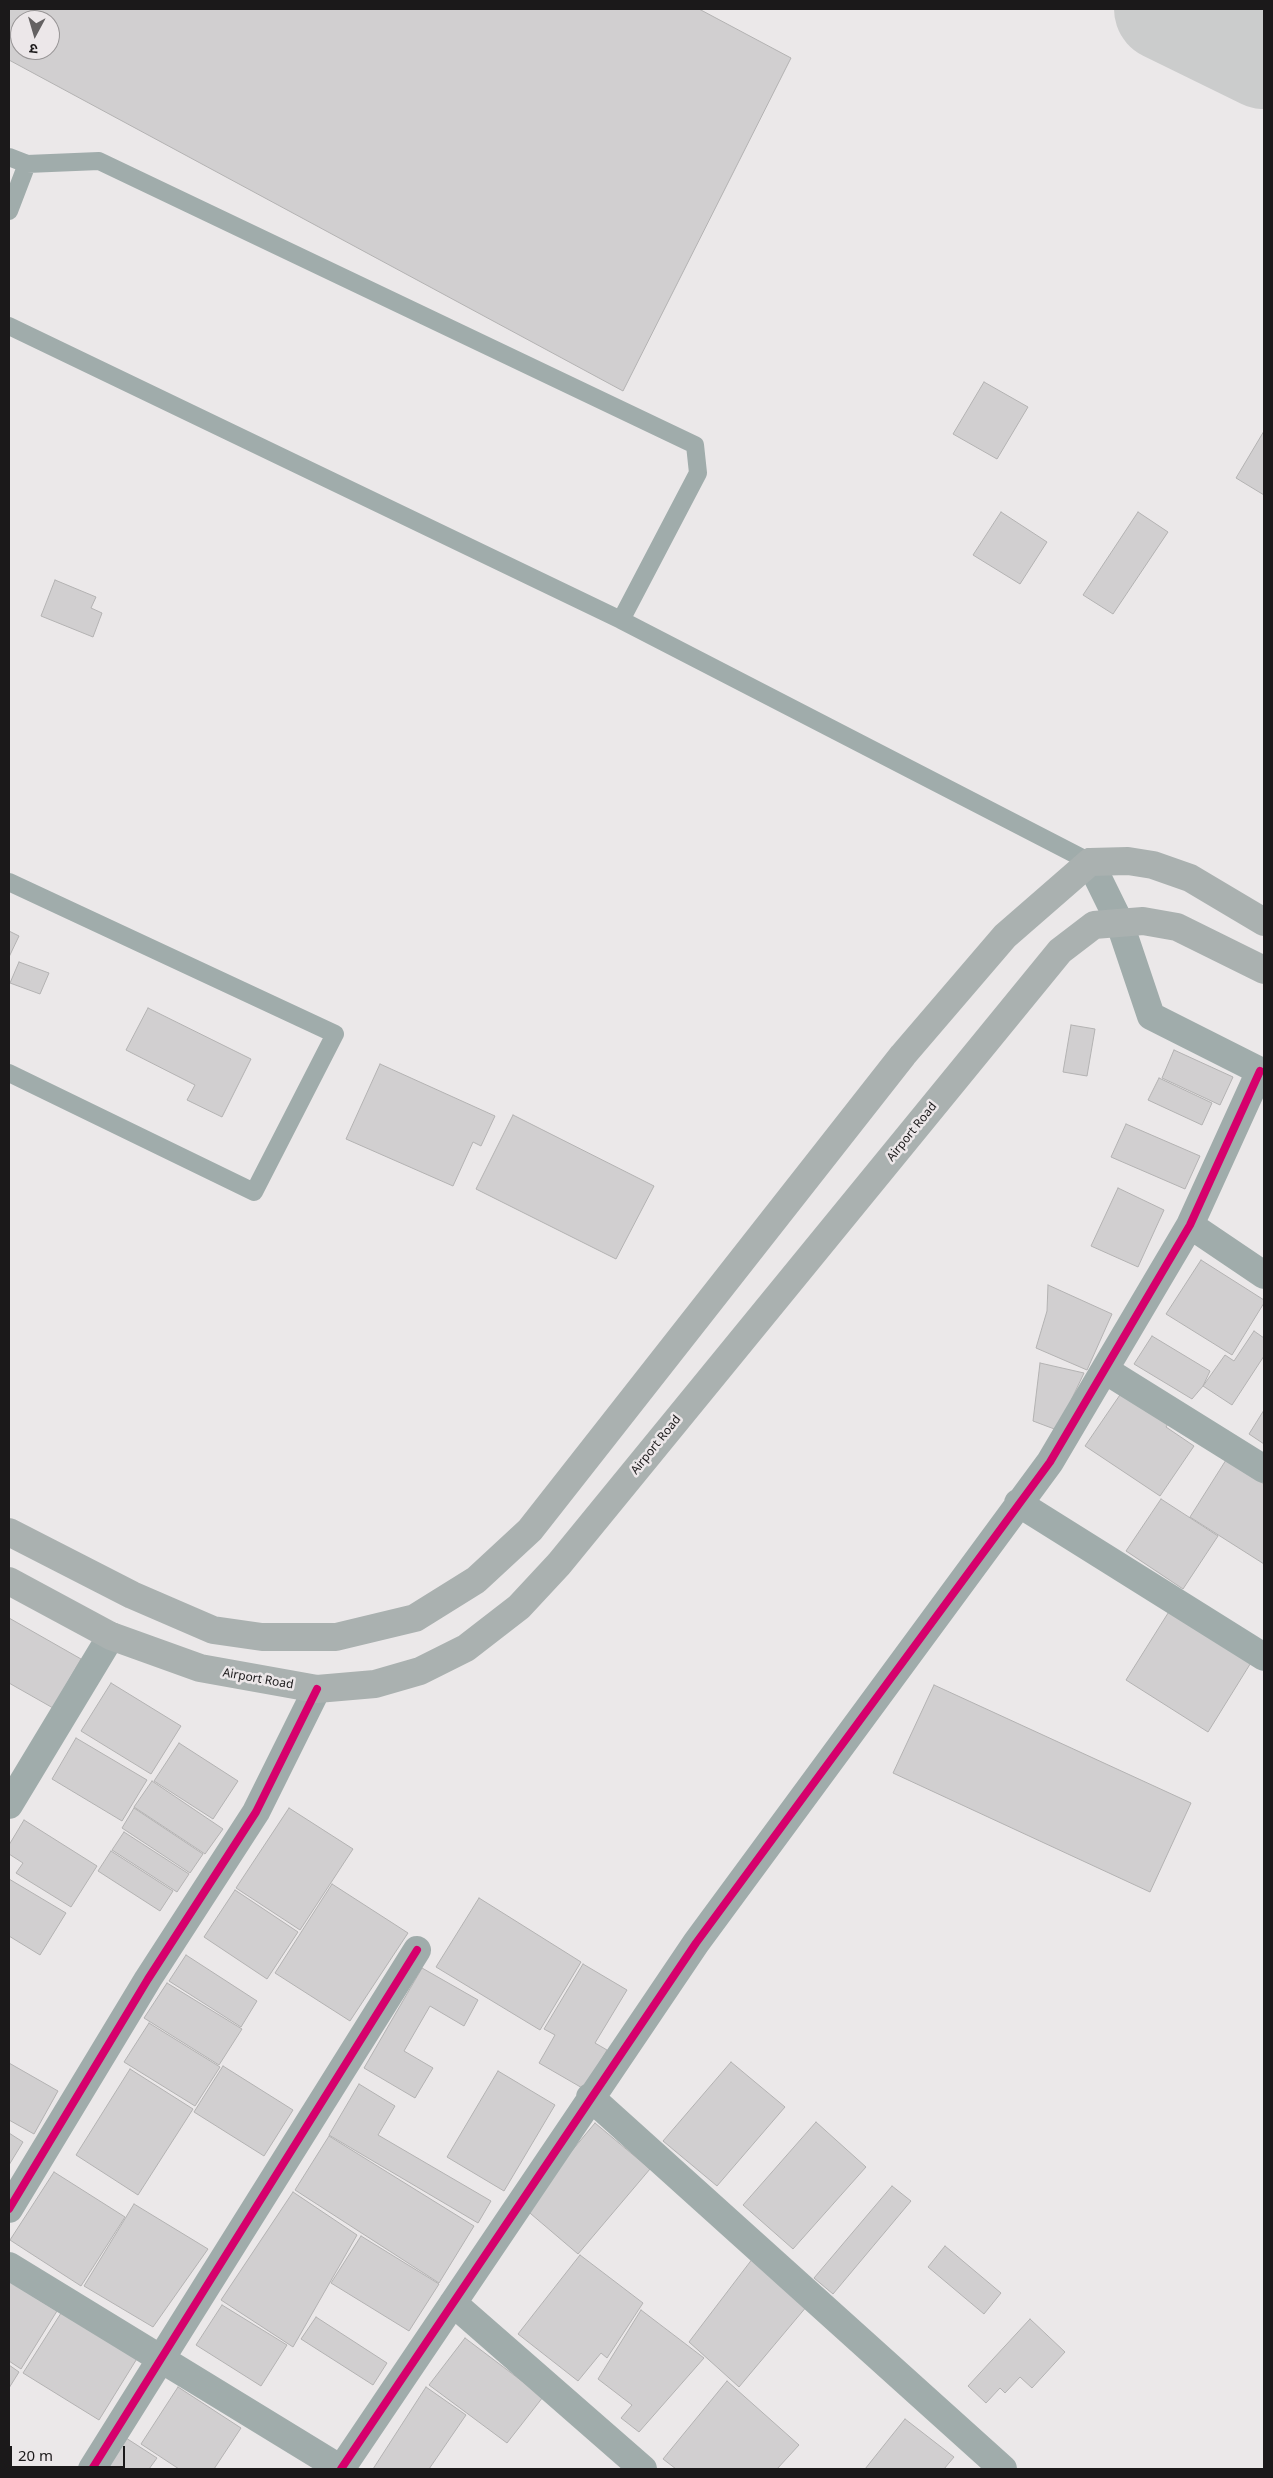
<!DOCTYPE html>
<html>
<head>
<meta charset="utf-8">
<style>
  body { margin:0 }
  #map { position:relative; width:1273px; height:2478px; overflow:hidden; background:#ebe8e9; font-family:"Noto Sans","Noto Sans Devanagari",sans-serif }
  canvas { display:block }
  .frame { position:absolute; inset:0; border:10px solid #1b191a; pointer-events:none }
  .north { position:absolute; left:10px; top:10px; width:50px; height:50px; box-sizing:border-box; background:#ece7e9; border:1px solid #989596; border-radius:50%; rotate:186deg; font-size:14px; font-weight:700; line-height:20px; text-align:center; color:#1b191a }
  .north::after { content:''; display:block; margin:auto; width:18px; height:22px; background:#646162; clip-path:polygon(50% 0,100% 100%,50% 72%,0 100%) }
  .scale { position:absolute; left:10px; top:2446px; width:115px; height:22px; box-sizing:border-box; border:2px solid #1b191a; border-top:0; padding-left:6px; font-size:15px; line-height:18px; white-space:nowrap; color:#1b191a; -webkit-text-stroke:4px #ece7e9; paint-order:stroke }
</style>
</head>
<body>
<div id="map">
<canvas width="1273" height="2478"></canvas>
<div class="frame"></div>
<div class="north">उ</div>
<div class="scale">20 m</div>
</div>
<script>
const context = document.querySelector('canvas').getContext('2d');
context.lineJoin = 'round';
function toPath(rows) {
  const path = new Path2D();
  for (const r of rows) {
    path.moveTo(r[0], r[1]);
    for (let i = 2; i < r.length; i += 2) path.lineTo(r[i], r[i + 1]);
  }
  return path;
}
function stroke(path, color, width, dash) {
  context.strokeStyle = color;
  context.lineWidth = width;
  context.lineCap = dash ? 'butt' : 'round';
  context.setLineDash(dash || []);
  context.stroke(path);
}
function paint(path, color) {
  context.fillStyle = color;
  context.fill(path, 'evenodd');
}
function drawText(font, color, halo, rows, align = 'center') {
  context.font = font + ' "Noto Sans",sans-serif';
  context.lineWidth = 5;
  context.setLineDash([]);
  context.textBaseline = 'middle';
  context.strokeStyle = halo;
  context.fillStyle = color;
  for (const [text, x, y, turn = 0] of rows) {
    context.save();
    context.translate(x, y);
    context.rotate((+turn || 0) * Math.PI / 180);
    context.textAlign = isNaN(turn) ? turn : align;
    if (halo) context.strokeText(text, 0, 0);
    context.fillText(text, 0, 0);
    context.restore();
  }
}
stroke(toPath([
  [1166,9,1264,57]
]), '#cbcccc', 104);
const building = toPath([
  [9,9,699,9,791,58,623,391,9,60,9,9],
  [20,20,50,20,50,50,20,50,20,20],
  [984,382,1028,407,997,459,953,434,984,382],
  [1264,431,1264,495,1236,478,1264,431],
  [1001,512,1047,542,1020,584,973,555,1001,512],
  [1138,512,1168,532,1113,614,1083,595,1138,512],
  [55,580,96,597,91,608,102,613,93,637,41,616,55,580],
  [9,931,19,936,9,957,9,931],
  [19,962,49,973,40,994,10,983,19,962],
  [148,1008,251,1059,222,1117,187,1100,195,1085,126,1050,148,1008],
  [1071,1025,1095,1029,1087,1076,1063,1072,1071,1025],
  [1174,1050,1233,1077,1220,1105,1162,1078,1174,1050],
  [380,1064,495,1116,481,1146,473,1142,453,1186,346,1139,380,1064],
  [1159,1078,1212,1103,1202,1125,1148,1100,1159,1078],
  [513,1115,654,1186,616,1259,476,1189,513,1115],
  [1126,1124,1200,1156,1185,1189,1111,1157,1126,1124],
  [1118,1188,1164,1210,1138,1267,1091,1246,1118,1188],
  [1201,1260,1264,1300,1264,1303,1232,1355,1166,1314,1201,1260],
  [1048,1285,1112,1314,1087,1370,1036,1348,1047,1311,1048,1285],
  [1254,1331,1264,1338,1264,1356,1232,1405,1203,1386,1225,1355,1234,1361,1254,1331],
  [1152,1336,1210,1371,1203,1386,1192,1399,1134,1364,1152,1336],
  [1040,1363,1084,1373,1057,1430,1033,1421,1040,1363],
  [1124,1389,1171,1419,1166,1427,1194,1446,1160,1496,1085,1446,1124,1389],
  [1264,1410,1264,1444,1249,1434,1264,1410],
  [1226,1460,1264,1484,1264,1564,1190,1517,1226,1460],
  [1161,1499,1218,1536,1183,1589,1126,1551,1161,1499],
  [1170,1610,1252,1661,1208,1732,1126,1680,1170,1610],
  [9,1618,81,1659,53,1708,9,1683,9,1618],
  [111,1683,181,1726,151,1774,81,1731,111,1683],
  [934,1685,1191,1803,1150,1892,893,1773,934,1685],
  [76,1738,147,1780,122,1821,52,1779,76,1738],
  [179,1743,238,1781,213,1819,154,1781,179,1743],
  [152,1781,223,1829,205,1854,134,1807,152,1781],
  [134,1808,203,1854,190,1873,122,1828,134,1808],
  [289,1808,353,1849,300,1930,236,1888,289,1808],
  [24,1820,97,1866,71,1907,16,1873,23,1863,9,1854,9,1845,24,1820],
  [124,1832,189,1874,177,1892,112,1850,124,1832],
  [111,1851,173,1891,160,1911,98,1871,111,1851],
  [9,1879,66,1913,40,1955,9,1936,9,1879],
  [332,1884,408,1933,350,2021,275,1973,332,1884],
  [235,1890,298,1932,267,1979,204,1937,235,1890],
  [479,1898,581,1962,540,2030,436,1967,479,1898],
  [186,1955,257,2001,241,2027,169,1981,186,1955],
  [583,1964,627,1990,595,2043,607,2050,584,2089,539,2063,555,2035,544,2029,583,1964],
  [422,1968,478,2000,464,2026,430,2006,404,2051,433,2068,415,2098,364,2068,422,1968],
  [167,1983,242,2029,219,2065,144,2018,167,1983],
  [149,2023,220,2067,195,2106,124,2062,149,2023],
  [731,2062,785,2107,717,2186,663,2141,731,2062],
  [9,2063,58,2091,34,2134,9,2120,9,2063],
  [223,2066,293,2110,264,2156,194,2112,223,2066],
  [130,2069,193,2109,138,2195,76,2155,130,2069],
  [498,2071,555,2105,504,2191,447,2157,498,2071],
  [359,2084,395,2106,378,2135,491,2201,478,2223,329,2135,359,2084],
  [816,2122,866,2167,793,2249,743,2205,816,2122],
  [595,2123,650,2169,578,2254,524,2208,595,2123],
  [9,2133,23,2142,9,2165,9,2133],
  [329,2136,474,2226,439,2283,295,2190,329,2136],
  [54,2172,125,2217,81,2286,10,2240,54,2172],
  [892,2186,911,2201,833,2294,814,2278,892,2186],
  [293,2192,357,2235,293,2347,221,2300,293,2192],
  [134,2204,208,2249,153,2327,84,2286,134,2204],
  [361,2236,439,2284,409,2331,331,2283,361,2236],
  [945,2246,1001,2293,984,2314,928,2267,945,2246],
  [580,2255,643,2303,607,2358,601,2353,578,2381,518,2334,580,2255],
  [753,2258,807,2306,739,2387,689,2342,753,2258],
  [9,2281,57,2311,21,2369,9,2361,9,2281],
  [222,2305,287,2345,261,2386,196,2345,222,2305],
  [63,2310,138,2357,99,2420,23,2373,63,2310],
  [641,2310,704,2358,639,2432,621,2418,632,2405,598,2379,641,2310],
  [316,2317,387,2363,373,2385,301,2339,316,2317],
  [1030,2319,1065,2352,1032,2388,1020,2377,1005,2393,1000,2388,986,2403,968,2386,1030,2319],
  [465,2338,543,2397,507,2443,429,2385,465,2338],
  [9,2365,19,2372,9,2388,9,2365],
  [727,2381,799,2445,777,2469,676,2469,663,2459,727,2381],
  [178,2387,241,2428,214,2469,179,2469,141,2444,178,2387],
  [426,2387,466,2415,429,2469,373,2469,426,2387],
  [905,2419,954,2457,944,2469,865,2469,905,2419],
  [126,2438,157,2458,149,2469,111,2469,107,2467,126,2438]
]);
paint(building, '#d1cfd0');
stroke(building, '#b3b2b2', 1);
stroke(toPath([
  [9,157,27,164],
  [9,211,27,164,99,161,695,445,698,473,621,620],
  [9,326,621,620,1090,862],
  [9,882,335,1034,254,1192,9,1073]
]), '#a0acab', 18);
stroke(toPath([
  [1090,862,1119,921,1151,1016,1264,1073],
  [1190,1225,1264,1275],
  [1105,1370,1264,1469],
  [1018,1503,1264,1657],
  [9,1805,111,1636],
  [590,2097,1003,2469],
  [9,2209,148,1979,256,1812,317,1689],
  [9,2266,341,2469],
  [453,2303,643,2469],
  [92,2469,417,1950],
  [341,2469,696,1943,1050,1462,1190,1225,1260,1071]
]), '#a0acab', 28);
stroke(toPath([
  [9,1532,132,1595,213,1630,262,1637,336,1637,415,1618,476,1580,530,1530,903,1055,1005,936,1090,862,1128,861,1153,865,1190,878,1264,922],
  [9,1581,111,1636,200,1668,317,1689,375,1684,420,1671,466,1648,519,1607,559,1564,1060,951,1094,925,1143,921,1177,927,1264,970]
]), '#aab1b0', 28);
stroke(toPath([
  [9,2209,148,1979,256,1812,317,1689],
  [92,2469,417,1950],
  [341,2469,696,1943,1050,1462,1190,1225,1260,1071]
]), '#d6006c', 8);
drawText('12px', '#1b191a', '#ece7e9', [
  ["Airport Road",912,1132,-51],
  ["Airport Road",656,1445,-51],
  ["Airport Road",258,1679,10]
]);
</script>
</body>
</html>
